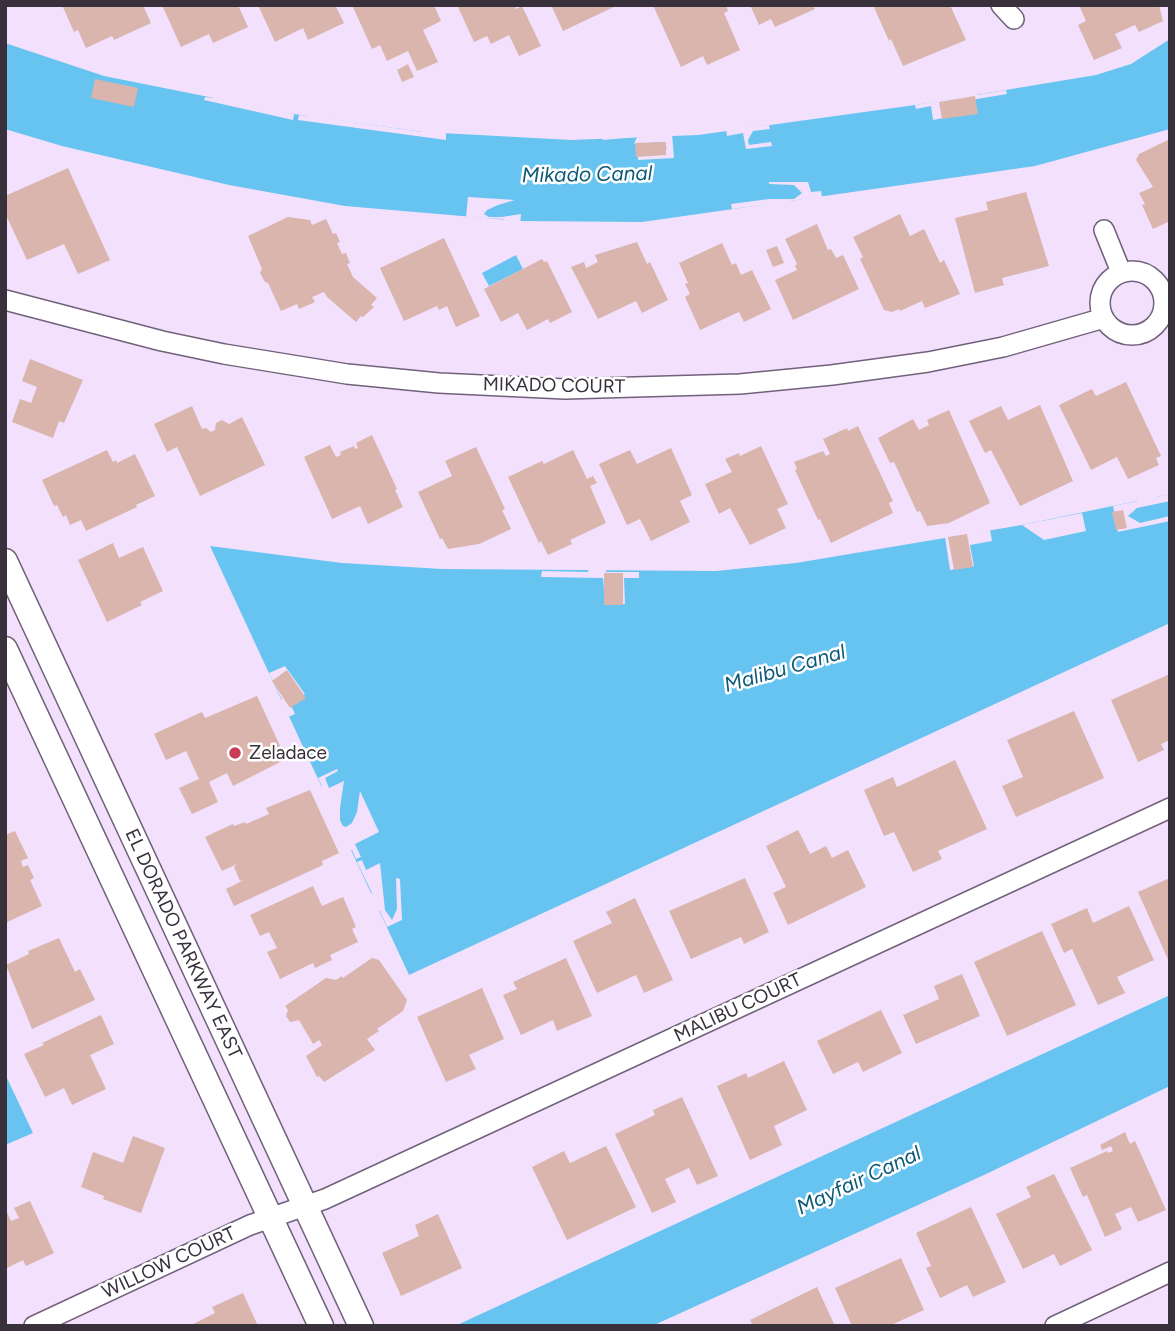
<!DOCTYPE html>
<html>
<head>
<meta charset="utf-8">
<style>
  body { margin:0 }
  #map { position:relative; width:1175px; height:1331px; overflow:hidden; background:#f3e0fd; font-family:Figtree,sans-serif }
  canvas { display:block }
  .frame { position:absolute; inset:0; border:7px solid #38313c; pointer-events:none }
</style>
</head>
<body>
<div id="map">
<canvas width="1175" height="1331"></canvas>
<div class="frame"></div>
</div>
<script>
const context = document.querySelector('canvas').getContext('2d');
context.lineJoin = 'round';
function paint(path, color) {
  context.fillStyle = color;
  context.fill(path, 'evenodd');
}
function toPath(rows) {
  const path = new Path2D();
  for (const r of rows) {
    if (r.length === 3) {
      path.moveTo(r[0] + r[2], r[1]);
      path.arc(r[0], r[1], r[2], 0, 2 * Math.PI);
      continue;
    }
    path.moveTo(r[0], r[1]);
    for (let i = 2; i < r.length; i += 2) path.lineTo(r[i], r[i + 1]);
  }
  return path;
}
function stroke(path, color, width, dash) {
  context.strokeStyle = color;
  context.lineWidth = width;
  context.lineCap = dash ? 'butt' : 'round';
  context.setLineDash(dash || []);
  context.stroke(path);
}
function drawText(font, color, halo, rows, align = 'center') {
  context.font = font + ' Figtree,sans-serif';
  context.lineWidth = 5;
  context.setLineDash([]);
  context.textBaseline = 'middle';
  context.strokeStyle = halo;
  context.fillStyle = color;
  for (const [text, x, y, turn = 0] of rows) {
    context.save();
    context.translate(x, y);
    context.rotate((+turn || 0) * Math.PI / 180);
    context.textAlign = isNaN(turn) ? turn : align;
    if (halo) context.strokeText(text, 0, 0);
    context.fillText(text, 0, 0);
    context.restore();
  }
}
paint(toPath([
  [1170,39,1170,129,1035,166,642,222,520,221,345,206,229,185,62,146,5,129,5,43,104,76,294,114,423,132,571,140,698,135,915,105,1096,75,1131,64],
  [516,255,523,269,489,286,482,273],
  [1170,494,1170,623,409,975,210,546,342,563,442,569,716,571,796,563,1022,525],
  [1170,995,1170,1086,984,1175,652,1326,455,1326],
  [5,1074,33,1133,5,1145]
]), '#67c4f0');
paint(toPath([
  [1006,90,1007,94,947,104,949,117,933,120,931,106,916,109,915,105,960,97,959,94,976,91,977,95],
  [215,95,272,105,271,108,294,114,293,120,204,100,205,97,214,98],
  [314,113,332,116,332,119,422,132,423,128,446,130,446,140,298,120,299,115,313,116],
  [746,125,746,128,769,125,770,129,753,131,748,140,749,145,771,142,772,146,746,149,743,133,727,136,726,127],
  [672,133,674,158,638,160,638,156,661,154,667,148,660,142,634,144,637,137,603,140,602,136],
  [769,182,808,182,811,192,821,191,822,197,789,201,789,205,772,208,771,204,732,209,731,204,769,199,794,199,802,193,794,185,769,184],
  [468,197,515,200,498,205,487,210,484,214,489,217,502,217,521,214,520,225,504,223,504,219,466,217],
  [1155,494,1156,497,1170,494,1170,501,1137,508,1128,516,1140,523,1170,516,1170,521,1118,532,1113,506,1138,501,1138,497],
  [1082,513,1086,531,1044,540,1022,525],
  [990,530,992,541,970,545,974,566,950,570,945,537],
  [589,568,606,568,606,572,639,572,639,578,624,578,625,604,605,603,603,578,541,577,542,571,588,572],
  [285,666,305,694,289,701,295,714,286,718,279,702,282,700,269,673],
  [337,769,338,771,325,778,329,788,344,781,340,808,340,820,343,826,346,827,352,823,357,812,360,791,379,832,355,844,361,857,356,859,352,850,349,851,319,788,322,786,318,778],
  [362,860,366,870,380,863,385,910,392,920,397,909,396,878,400,879,402,920,387,927,380,911,376,912,369,895,372,893,357,862]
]), '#f3e0fd');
paint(toPath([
  [62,5,143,5,151,23,114,40,112,36,86,48,78,30,74,32],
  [162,5,238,5,248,27,213,43,209,34,181,47],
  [258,5,335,5,344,23,308,40,303,28,275,42],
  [352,5,434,5,441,21,423,30,438,62,417,71,408,51,387,61,380,45,372,49],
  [457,5,514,5,516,9,522,6,541,46,519,56,509,35,491,44,487,36,474,42],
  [551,5,618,5,563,31],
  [653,5,726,5,728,11,724,13,740,50,707,65,703,56,681,67],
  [750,5,813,5,815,9,775,27,771,19,759,25],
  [873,5,950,5,966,40,903,66,891,39,889,41],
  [1079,5,1159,5,1163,21,1139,32,1135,25,1115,34,1122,48,1094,60,1078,25,1086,21],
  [408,64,414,77,402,82,397,70],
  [95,79,138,88,134,107,91,98],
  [975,96,978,114,942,119,939,102],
  [1170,139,1170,221,1153,229,1142,205,1145,204,1139,193,1153,187,1136,160,1139,154],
  [666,142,666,155,636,157,635,143],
  [68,168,110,260,78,274,64,244,27,260,5,213,5,196],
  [1026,192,1049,266,1002,278,1004,285,975,293,955,218,988,210,986,202],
  [900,214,910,236,924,229,940,263,944,260,960,294,925,308,922,301,900,311,899,309,892,312,884,310,860,259,863,257,853,237],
  [288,217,310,220,312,225,326,219,333,234,336,233,340,242,337,243,342,254,346,253,350,263,347,264,353,277,377,298,371,305,374,307,363,317,361,316,356,322,327,297,324,292,312,297,315,302,299,309,297,304,281,311,268,283,265,282,260,273,262,269,248,236],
  [817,224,828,250,831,249,836,258,843,255,859,289,793,320,775,280,797,270,795,266,797,264,785,239],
  [444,238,480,316,456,327,447,306,439,310,437,306,404,321,380,268],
  [637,242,647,264,650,262,668,300,642,313,636,301,598,319,571,267,584,262,586,268,598,262,595,255],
  [722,243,732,265,736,263,741,275,752,270,771,309,744,322,739,312,700,330,685,297,690,294,685,284,688,283,679,263],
  [777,246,784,263,773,267,766,250],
  [542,259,544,262,547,261,572,312,550,323,548,319,527,330,518,313,501,322,484,289],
  [30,359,83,380,64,423,59,421,53,438,12,422,20,399,31,403,37,387,22,381],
  [1126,382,1161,456,1156,458,1159,465,1128,479,1117,457,1091,470,1059,405,1092,389,1096,396],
  [1040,405,1073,481,1020,506,991,450,985,453,969,421,1001,406,1008,420],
  [192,406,202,429,206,428,211,432,215,430,216,423,222,420,229,424,242,417,265,465,200,496,177,447,167,452,154,424],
  [949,410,990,503,949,523,927,526,920,511,917,512,894,462,890,463,878,438,913,419,919,430,929,425,927,420],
  [858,426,893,501,889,503,893,513,831,543,820,519,818,520,795,470,797,469,794,462,823,451,826,456,830,454,823,439,847,428,848,431],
  [372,435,397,489,395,490,403,507,368,524,360,506,332,519,304,457,330,445,336,457,341,455,340,452,354,446,355,449,358,448,356,443],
  [761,446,788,504,777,509,786,528,750,545,730,508,719,514,705,484,732,472,725,459,739,453,740,456],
  [476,447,505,509,502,510,511,529,479,544,448,549,442,538,440,539,418,492,452,476,445,461],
  [671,448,692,495,680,501,690,522,651,541,640,519,627,525,599,464,630,450,637,464],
  [107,450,113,462,116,460,117,463,135,454,155,496,136,505,137,507,86,531,81,520,70,525,66,515,63,517,57,505,54,506,42,480],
  [573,450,587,479,593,476,597,483,590,486,606,523,570,540,572,544,548,555,541,541,539,543,508,477,542,461,544,464],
  [1123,510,1127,528,1116,530,1112,512],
  [967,534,973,567,954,570,948,537],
  [113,543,119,558,143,547,163,591,140,602,142,605,107,622,78,560],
  [604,573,623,573,623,605,604,605],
  [287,670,306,698,290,708,272,681],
  [1170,674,1170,740,1161,744,1164,750,1138,762,1111,700],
  [257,696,286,759,233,786,227,773,209,782,218,802,192,814,179,788,199,779,186,751,166,760,154,734,202,712,205,718],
  [1074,711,1104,778,1016,817,1002,786,1023,777,1007,740],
  [955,760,987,829,938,851,942,859,913,872,894,832,884,836,864,790,893,777,897,787],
  [310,790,339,853,322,861,323,865,234,906,226,889,244,880,240,881,234,867,237,864,222,871,205,837,233,824,234,826,245,822,246,824,269,814,266,808],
  [798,830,810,854,826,846,832,858,848,850,866,887,788,925,773,893,786,887,766,846],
  [15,831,28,858,21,861,23,867,28,865,34,878,30,880,42,906,5,923,5,835],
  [745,878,769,932,744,944,741,937,691,959,669,911],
  [1170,878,1170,964,1138,892],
  [313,886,322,906,343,897,356,927,352,929,358,942,330,955,332,960,315,968,313,963,280,979,267,952,277,948,269,932,260,936,250,915],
  [635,898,673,980,644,993,636,975,597,993,573,941,612,923,606,912],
  [1129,906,1154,960,1117,977,1125,993,1098,1005,1072,949,1064,953,1051,924,1087,908,1093,923],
  [1042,931,1076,1005,1007,1036,974,962],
  [59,938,75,972,80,969,95,1000,32,1029,6,965,29,954,28,951],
  [372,958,379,960,407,1000,403,1011,377,1029,379,1031,367,1039,375,1050,324,1082,319,1076,317,1077,306,1056,322,1045,319,1040,313,1044,299,1020,290,1022,286,1016,288,1010,285,1006,326,978,336,980,342,976,343,978],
  [566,958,592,1016,557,1031,553,1020,521,1035,503,995,517,989,513,982],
  [962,974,980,1016,916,1044,903,1015,939,999,934,986],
  [482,988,504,1039,469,1055,476,1069,446,1082,417,1017],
  [881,1010,902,1053,863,1072,858,1062,833,1074,817,1041],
  [101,1015,114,1044,90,1055,106,1089,72,1105,64,1088,45,1097,24,1054,44,1045,42,1043],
  [784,1061,807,1110,774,1126,782,1145,750,1160,717,1086,746,1073,748,1078],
  [682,1097,718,1176,697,1185,689,1168,665,1179,676,1202,652,1213,615,1134,655,1115,653,1110],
  [1125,1132,1130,1144,1135,1141,1166,1210,1138,1222,1131,1207,1115,1214,1122,1229,1105,1237,1087,1195,1083,1197,1070,1168,1107,1151,1108,1153,1113,1151,1111,1146,1102,1150,1100,1145],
  [133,1136,165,1148,141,1213,103,1199,104,1196,81,1187,93,1152,123,1163],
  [606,1146,636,1207,567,1240,532,1167,564,1151,570,1163],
  [1054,1174,1092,1250,1060,1266,1054,1254,1023,1269,996,1214,1031,1197,1026,1187],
  [30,1201,54,1253,26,1266,23,1260,5,1269,5,1208,11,1221,19,1218,14,1208],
  [971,1207,1006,1282,973,1297,967,1285,940,1298,926,1268,931,1266,916,1233],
  [438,1214,462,1268,401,1296,382,1253,419,1236,415,1225],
  [901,1258,924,1310,889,1326,852,1326,835,1288],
  [817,1287,835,1326,753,1326,750,1320],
  [243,1293,258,1326,189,1326,215,1313,212,1307]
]), '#d9b5ad');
const minor = toPath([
  [1001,5,1014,19],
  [1104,230,1121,272],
  [1132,303,32],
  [5,300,162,341,224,354,347,374,439,383,565,389,740,384,832,375,928,362,1003,347,1104,318],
  [34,1326,250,1225,325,1199,1170,808],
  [1055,1326,1170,1272]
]);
const tertiary = toPath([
  [5,561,361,1326],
  [5,649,321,1326]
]);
stroke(minor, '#71617a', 22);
stroke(tertiary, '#71617a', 27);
stroke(minor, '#fff', 19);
stroke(tertiary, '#fff', 24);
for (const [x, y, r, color] of [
  [235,753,7,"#cb3b55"]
]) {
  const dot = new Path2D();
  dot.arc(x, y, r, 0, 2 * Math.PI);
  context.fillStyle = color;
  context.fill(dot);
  stroke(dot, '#fff', 2.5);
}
drawText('19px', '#38313c', '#fff', [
  ["MIKADO COURT",554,386,1],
  ["EL DORADO PARKWAY EAST",183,944,65],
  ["MALIBU COURT",738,1008,-25],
  ["WILLOW COURT",169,1263,-25]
]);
drawText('19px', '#38313c', '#fff', [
  ["Zeladace",249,753]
], 'left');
drawText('italic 21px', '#0d5976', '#fff', [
  ["Mikado Canal",587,175,-1],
  ["Malibu Canal",785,669,-16],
  ["Mayfair Canal",859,1181,-25]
]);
</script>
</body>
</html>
